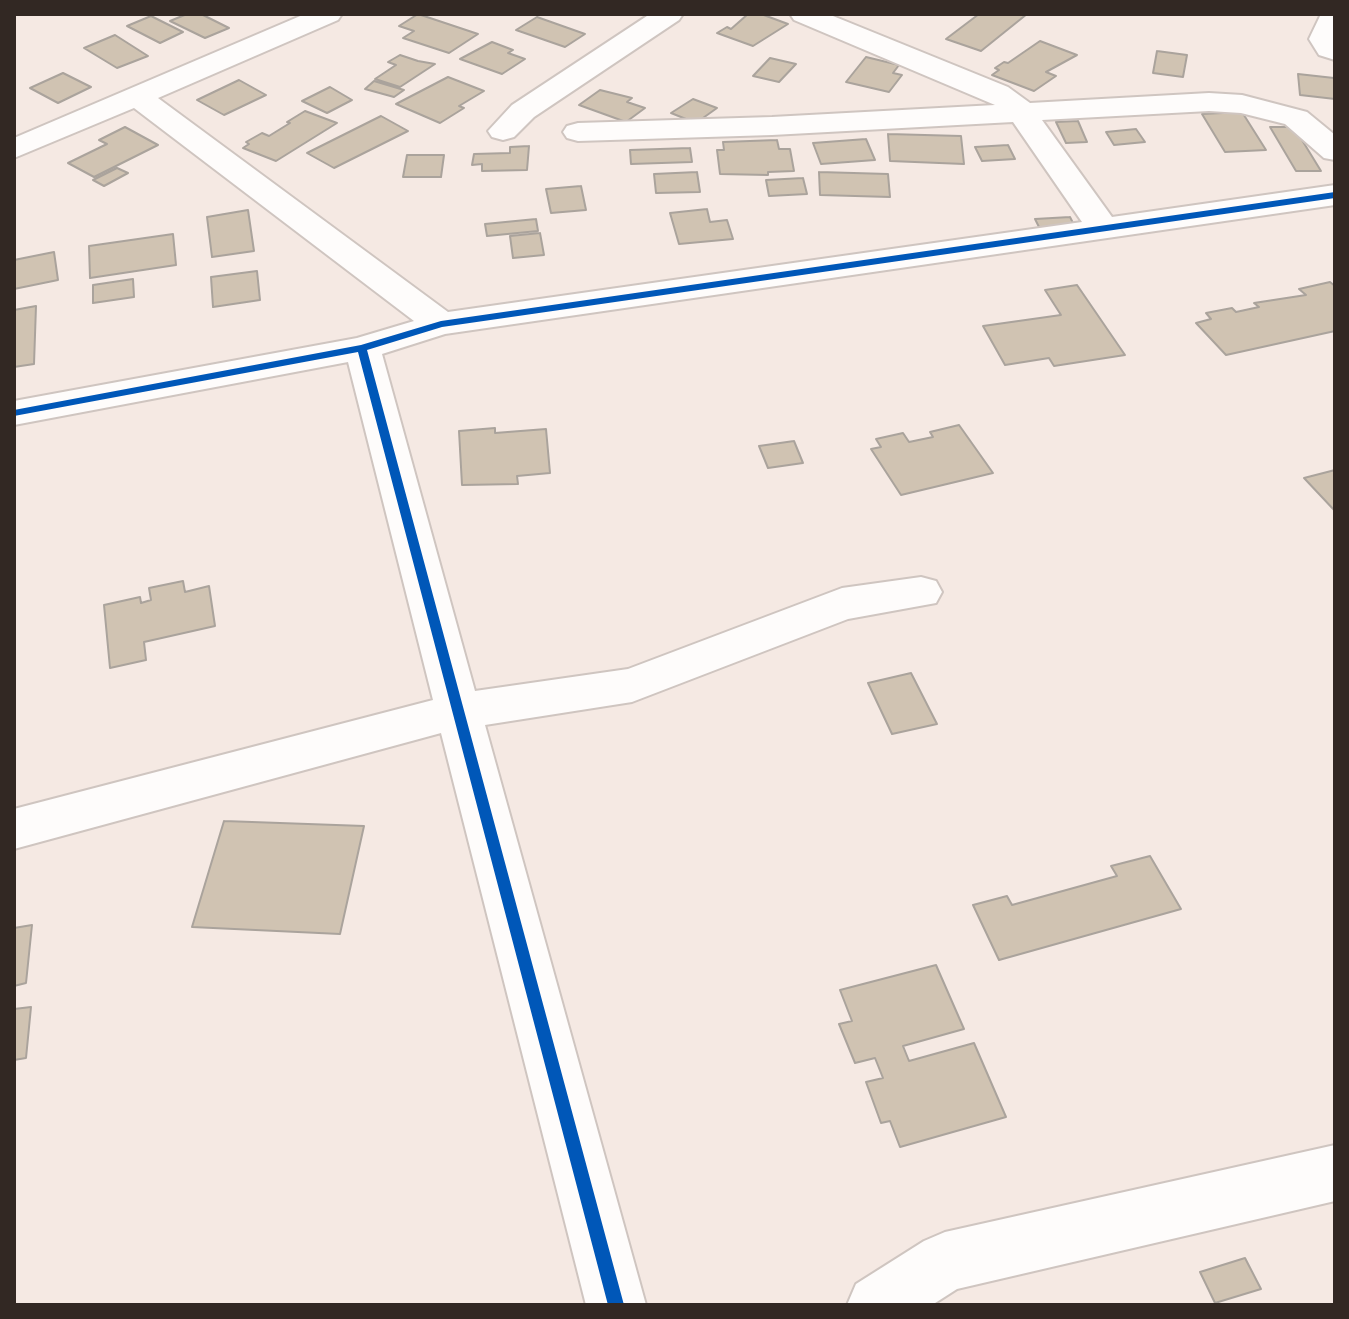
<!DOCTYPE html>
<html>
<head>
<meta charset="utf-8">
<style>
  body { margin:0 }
  #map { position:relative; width:1349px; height:1319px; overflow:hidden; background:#f5e9e3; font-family:Overpass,sans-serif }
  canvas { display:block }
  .frame { position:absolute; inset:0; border:16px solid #322823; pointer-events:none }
</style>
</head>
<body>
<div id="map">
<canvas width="1349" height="1319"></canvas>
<div class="frame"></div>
</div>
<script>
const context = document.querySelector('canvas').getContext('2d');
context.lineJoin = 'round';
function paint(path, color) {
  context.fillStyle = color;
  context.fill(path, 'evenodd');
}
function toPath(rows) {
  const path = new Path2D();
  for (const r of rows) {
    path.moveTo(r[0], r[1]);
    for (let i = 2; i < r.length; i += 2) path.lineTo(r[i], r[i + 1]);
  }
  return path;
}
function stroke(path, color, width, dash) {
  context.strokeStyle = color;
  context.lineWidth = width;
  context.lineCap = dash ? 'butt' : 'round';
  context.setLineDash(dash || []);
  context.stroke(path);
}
const building = toPath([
  [187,14,201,14,229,28,205,38,170,21,187,14],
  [418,14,478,34,449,53,403,38,414,31,399,26,418,14],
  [748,14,761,14,788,24,753,46,717,33,727,27,731,29,748,14],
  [979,14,1027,14,981,51,946,39,979,14],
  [151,16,183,32,160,43,127,26,151,16],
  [537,17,585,34,565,47,516,30,537,17],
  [115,35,148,56,117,68,84,48,115,35],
  [1040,41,1077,55,1046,72,1056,76,1034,91,992,75,999,70,995,68,1004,62,1008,63,1040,41],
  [492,42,513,50,508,53,525,59,502,74,460,59,492,42],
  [1157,51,1187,55,1183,77,1153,73,1157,51],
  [400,55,418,61,435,64,400,87,375,79,396,65,388,62,400,55],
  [866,57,899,65,893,73,902,75,889,92,846,82,866,57],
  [770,58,796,64,779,82,753,76,770,58],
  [63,73,91,87,58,103,30,88,63,73],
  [1298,74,1334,78,1335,99,1300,95,1298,74],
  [448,77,484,91,459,106,464,108,440,123,396,104,448,77],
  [239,80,266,95,224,115,197,100,239,80],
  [374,81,404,90,394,97,365,89,374,81],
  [330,87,352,100,327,113,302,101,330,87],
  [600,90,632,98,627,102,645,108,626,122,579,105,600,90],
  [693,99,717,108,696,123,671,113,693,99],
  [305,111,337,123,276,161,243,148,249,144,246,142,262,133,269,136,290,123,287,122,305,111],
  [1242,112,1266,150,1225,152,1202,114,1242,112],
  [381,116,408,131,334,168,307,153,381,116],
  [1078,121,1087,142,1066,143,1056,122,1078,121],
  [125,127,158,145,94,177,68,163,107,144,99,140,125,127],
  [1270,127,1294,127,1321,171,1296,171,1270,127],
  [1136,129,1145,142,1114,145,1106,132,1136,129],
  [888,134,961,136,964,164,890,161,888,134],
  [866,139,875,160,821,164,813,143,866,139],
  [777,140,779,149,790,149,794,171,768,172,768,175,720,174,717,150,724,150,723,142,777,140],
  [1008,145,1015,159,982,161,975,147,1008,145],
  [529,146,527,170,482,171,482,164,472,165,474,154,510,153,510,147,529,146],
  [690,148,692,162,631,164,630,150,690,148],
  [407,155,444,155,441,177,403,177,407,155],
  [117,168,128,173,104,186,93,180,117,168],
  [697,172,700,192,656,193,654,174,697,172],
  [819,172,888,174,890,197,820,195,819,172],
  [803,178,807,194,769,196,766,180,803,178],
  [581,186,586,210,551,213,546,189,581,186],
  [707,209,710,222,727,220,733,239,679,244,670,213,707,209],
  [248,210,254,251,212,257,207,217,248,210],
  [1070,217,1075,227,1040,229,1035,219,1070,217],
  [536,219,538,231,487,236,485,224,536,219],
  [540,233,544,255,513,258,510,236,540,233],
  [173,234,176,265,90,278,89,246,173,234],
  [54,252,58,280,14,289,14,260,54,252],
  [257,271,260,300,213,307,211,277,257,271],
  [133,279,134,297,93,303,93,285,133,279],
  [1330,282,1335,286,1335,331,1226,355,1196,323,1211,319,1206,313,1232,308,1236,312,1259,307,1254,303,1306,295,1299,289,1330,282],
  [1077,285,1125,355,1054,366,1049,358,1005,365,983,326,1061,315,1045,290,1077,285],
  [36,306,34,364,14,367,14,310,36,306],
  [959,425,993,473,901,495,871,449,881,447,876,439,903,433,909,442,933,437,930,432,959,425],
  [495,428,495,433,546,429,550,473,517,476,518,484,462,485,459,431,495,428],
  [794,441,803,463,768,468,759,446,794,441],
  [1335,470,1335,511,1304,478,1335,470],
  [183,581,185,592,209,586,215,626,144,642,146,660,110,668,104,605,140,597,141,603,151,600,149,588,183,581],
  [911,673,937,724,892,734,868,683,911,673],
  [224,821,364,826,340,934,192,927,224,821],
  [1150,856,1181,909,999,960,973,905,1007,896,1012,905,1117,876,1111,866,1150,856],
  [32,925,26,983,14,986,14,928,32,925],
  [936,965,964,1029,903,1046,909,1061,974,1043,1006,1117,900,1147,890,1121,881,1123,866,1082,883,1078,875,1058,855,1063,839,1024,852,1021,840,990,936,965],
  [31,1007,26,1058,14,1060,14,1009,31,1007],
  [1245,1258,1261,1289,1215,1303,1200,1272,1245,1258]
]);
paint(building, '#d0c3b2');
stroke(building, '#aaa39c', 2);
const street = toPath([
  [305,14,342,14,338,20,158,98,448,312,1082,222,1013,122,772,135,578,141,567,138,563,132,567,126,578,123,772,117,995,105,794,20,790,14,828,14,1008,87,1030,103,1209,93,1242,95,1307,112,1335,135,1335,160,1324,158,1285,124,1241,113,1209,111,1042,120,1112,217,1335,185,1335,205,445,334,382,354,475,691,628,669,842,588,921,577,936,581,942,592,936,603,848,619,632,702,485,725,646,1305,586,1305,441,733,14,849,14,809,433,700,348,362,14,425,14,401,357,338,414,321,134,108,14,158,14,138,305,14],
  [650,14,683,14,679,20,534,117,514,137,503,140,492,137,488,131,512,105,650,14],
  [1321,14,1335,14,1335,60,1319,55,1309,39,1321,14],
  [1335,1145,1335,1201,957,1289,932,1305,847,1305,856,1284,924,1241,945,1232,1335,1145]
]);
stroke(street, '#cfc5c0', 4);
paint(street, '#fefcfb');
paint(toPath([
  [1335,192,1335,198,442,327,367,350,624,1305,608,1305,358,352,14,416,14,410,361,345,441,321,1335,192]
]), '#0057b8');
</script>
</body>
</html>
